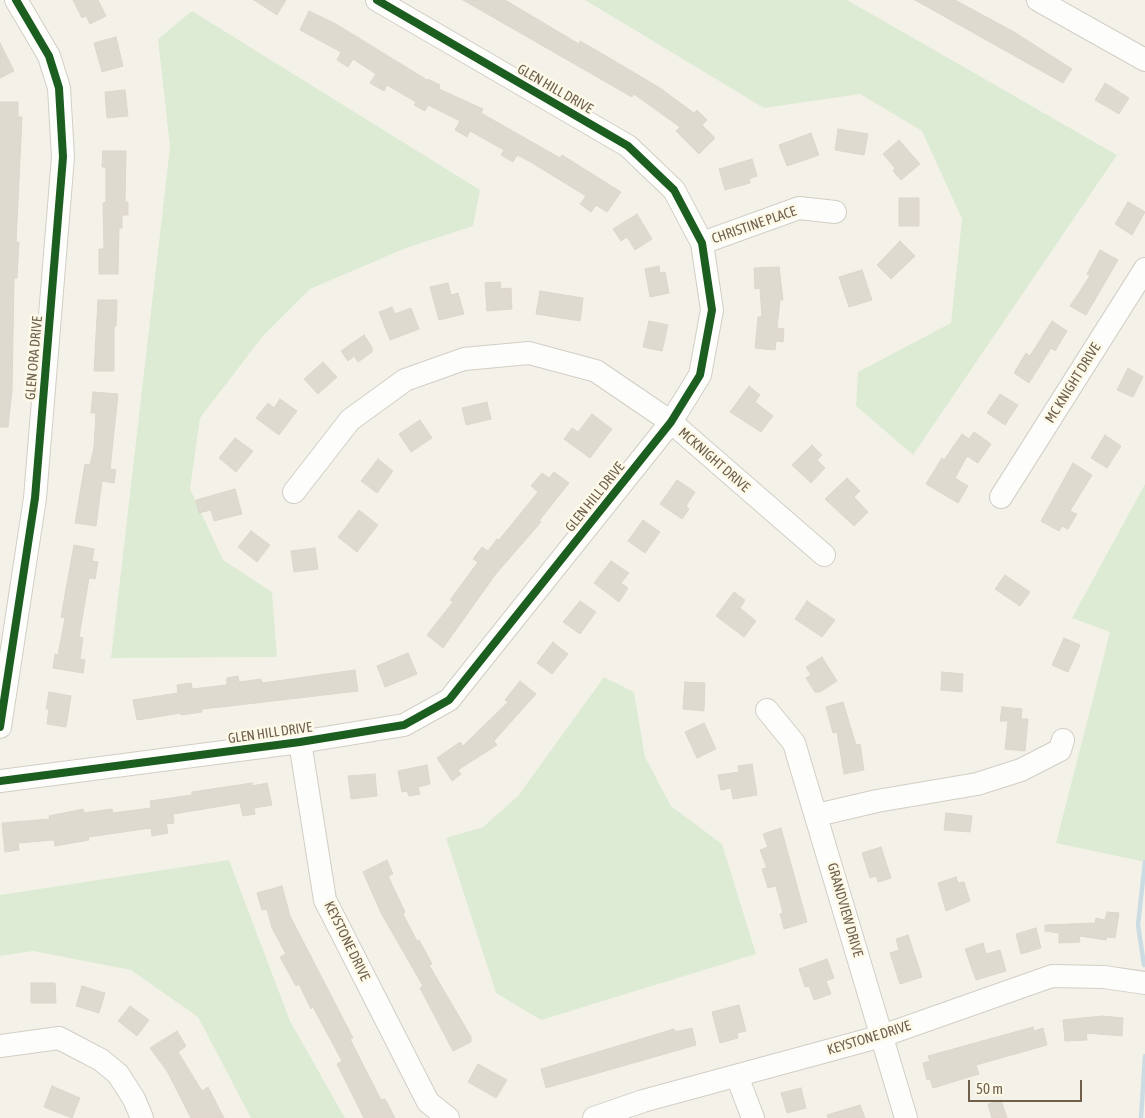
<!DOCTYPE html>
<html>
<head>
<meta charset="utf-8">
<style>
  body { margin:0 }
  #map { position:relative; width:1145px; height:1118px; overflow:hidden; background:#f4f2e8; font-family:"Asap Condensed",sans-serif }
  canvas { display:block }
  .scale { position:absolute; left:968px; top:1080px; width:114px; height:22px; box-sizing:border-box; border:2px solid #6f5f4b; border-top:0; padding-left:6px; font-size:15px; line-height:18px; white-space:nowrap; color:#6f5f4b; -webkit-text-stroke:4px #fdf9e8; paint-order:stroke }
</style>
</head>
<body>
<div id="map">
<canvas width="1145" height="1118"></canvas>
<div class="scale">50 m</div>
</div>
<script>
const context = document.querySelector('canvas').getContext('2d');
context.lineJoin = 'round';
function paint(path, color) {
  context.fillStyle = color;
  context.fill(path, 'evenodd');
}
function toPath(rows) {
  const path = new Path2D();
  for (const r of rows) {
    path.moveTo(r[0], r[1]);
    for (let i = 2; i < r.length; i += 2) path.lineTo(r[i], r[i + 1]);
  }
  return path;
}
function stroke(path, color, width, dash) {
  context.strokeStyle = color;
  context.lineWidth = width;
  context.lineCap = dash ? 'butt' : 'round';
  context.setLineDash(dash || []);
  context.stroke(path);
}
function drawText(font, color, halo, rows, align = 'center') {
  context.font = font + ' "Asap Condensed",sans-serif';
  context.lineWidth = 5;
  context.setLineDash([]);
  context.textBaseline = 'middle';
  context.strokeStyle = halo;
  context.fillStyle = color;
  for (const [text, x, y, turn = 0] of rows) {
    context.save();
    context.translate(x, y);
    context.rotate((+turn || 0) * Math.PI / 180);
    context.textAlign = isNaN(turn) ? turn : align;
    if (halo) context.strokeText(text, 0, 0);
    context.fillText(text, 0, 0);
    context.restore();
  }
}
paint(toPath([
  [585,0,847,0,1117,155,913,455,856,406,858,372,951,323,962,219,922,131,860,94,764,108],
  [192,11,480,190,473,226,406,248,310,289,262,337,200,418,190,489,223,560,272,592,277,657,111,658,170,147,158,39],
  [1145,484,1145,862,1056,843,1110,632,1072,618],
  [604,677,634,692,645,757,671,806,722,844,756,954,541,1020,496,993,446,838,483,827,518,796],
  [229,860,290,1021,345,1118,251,1118,198,1017,131,970,33,951,0,956,0,895]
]), '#ddebd4');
stroke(toPath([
  [1144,965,1138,925,1145,862],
  [1141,1118,1145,1056]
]), '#cbdde3', 4.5);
const building = toPath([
  [73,0,98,0,106,16,90,24,86,16,82,18,73,0],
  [254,0,286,0,277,15,254,0],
  [463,0,505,0,579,44,580,41,606,56,660,88,694,113,697,110,707,120,702,125,715,138,699,154,676,131,680,127,634,94,632,97,463,0],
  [915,0,955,0,1014,32,1072,69,1063,83,915,0],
  [309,11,336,24,427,80,428,79,440,85,439,89,483,109,481,113,560,158,562,155,621,192,607,212,596,205,591,212,580,204,586,196,529,161,517,155,513,162,501,155,504,150,470,131,467,137,455,130,460,121,428,105,425,111,414,105,416,102,387,85,384,91,370,83,376,74,353,59,348,67,337,60,341,52,300,30,309,11],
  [116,37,123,66,102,72,94,43,116,37],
  [0,43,14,71,0,78,0,43],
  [1105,83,1129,98,1119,114,1095,100,1105,83],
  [125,90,128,116,107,118,105,92,125,90],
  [0,102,18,102,18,117,22,117,16,242,19,242,17,278,14,278,12,390,8,427,0,427,0,102],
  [838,129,868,134,864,155,835,150,838,129],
  [811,133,819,155,787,166,779,145,811,133],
  [899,140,920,164,901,180,893,171,895,168,883,154,899,140],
  [103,151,126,151,125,202,128,202,128,215,122,215,122,228,119,228,118,274,99,274,99,249,104,249,103,203,106,202,106,167,102,167,103,151],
  [752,159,757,176,749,179,750,183,725,190,719,169,752,159],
  [899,198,919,198,919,226,899,226,899,198],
  [1128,202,1145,212,1132,235,1115,224,1128,202],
  [637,214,652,239,635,250,627,237,621,241,613,229,637,214],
  [900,241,915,256,891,279,877,265,900,241],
  [1100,250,1118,260,1086,315,1070,306,1090,276,1087,274,1100,250],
  [659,266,660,273,665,272,669,293,650,297,645,269,659,266],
  [779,267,783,300,780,300,777,328,784,329,783,342,776,341,775,350,755,348,758,317,762,317,760,288,755,289,754,268,779,267],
  [862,270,872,300,849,307,839,277,862,270],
  [500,282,501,289,511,288,512,309,487,311,485,283,500,282],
  [448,283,451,295,458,293,464,314,439,320,430,287,448,283],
  [540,291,583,298,580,321,536,314,540,291],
  [98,300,117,300,116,326,114,326,114,371,94,371,98,300],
  [392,307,395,314,411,308,419,329,390,340,379,312,392,307],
  [649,321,668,325,662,351,643,347,649,321],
  [1052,321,1067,331,1055,351,1051,348,1029,383,1014,373,1026,353,1030,356,1052,321],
  [364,335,372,347,372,352,358,362,354,356,348,361,341,351,364,335],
  [323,362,337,377,318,394,304,379,323,362],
  [1128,368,1143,377,1133,397,1117,390,1128,368],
  [749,386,760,395,755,402,773,416,761,432,730,412,749,386],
  [93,392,118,394,110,469,116,470,114,483,102,481,96,526,75,523,85,464,90,465,94,447,96,413,91,413,93,392],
  [1000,394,1018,405,1005,425,987,413,1000,394],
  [280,399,297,411,279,435,256,418,268,403,274,408,280,399],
  [487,402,491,419,466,425,462,408,487,402],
  [592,414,612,429,590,458,564,439,572,428,578,432,592,414],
  [420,420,432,438,411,452,399,434,420,420],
  [974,432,991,444,978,463,967,456,955,478,968,486,958,503,926,484,942,458,944,460,962,434,969,439,974,432],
  [1105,435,1121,446,1107,468,1091,458,1105,435],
  [235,438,253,451,236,472,219,458,235,438],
  [812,445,822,455,817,460,825,468,811,483,792,465,812,445],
  [378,459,393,471,377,493,361,481,378,459],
  [1073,463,1092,475,1070,511,1077,514,1068,529,1062,526,1059,531,1041,521,1073,463],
  [554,472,569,483,539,521,541,522,495,575,443,648,427,635,453,602,450,600,478,562,473,559,482,547,488,551,497,539,499,540,538,492,531,486,542,473,549,478,554,472],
  [847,478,860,491,854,497,868,512,854,526,825,499,847,478],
  [677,480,695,492,686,506,689,509,682,519,660,504,677,480],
  [235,489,242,514,214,521,211,510,199,513,196,500,235,489],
  [359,510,378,525,357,552,338,537,359,510],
  [643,520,660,532,645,553,628,541,643,520],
  [251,531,270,545,257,562,238,547,251,531],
  [74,545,94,549,92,561,98,562,95,579,89,578,79,637,83,638,80,659,85,660,83,673,53,668,55,654,58,655,65,618,61,617,74,545],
  [315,548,318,569,294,572,291,551,315,548],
  [611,561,629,573,621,583,628,588,619,602,594,583,611,561],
  [1005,575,1030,592,1020,606,995,589,1005,575],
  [734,592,745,600,740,608,756,621,744,637,716,616,734,592],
  [580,601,596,612,580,634,563,622,580,601],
  [807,601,835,620,822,637,795,619,807,601],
  [1064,638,1080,645,1068,672,1052,665,1064,638],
  [553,642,568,654,552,674,537,663,553,642],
  [408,653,417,674,385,687,377,666,408,653],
  [822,657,837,681,820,692,815,692,806,678,811,675,806,667,822,657],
  [355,670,358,691,230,706,202,709,202,712,181,715,181,713,137,720,133,700,178,693,177,685,191,683,192,689,227,685,227,678,238,676,239,682,261,679,262,683,355,670],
  [942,672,963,674,962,692,941,690,942,672],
  [520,681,536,694,494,741,497,745,458,770,461,774,452,781,437,758,460,742,463,746,508,702,505,700,520,681],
  [685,682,705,683,704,711,683,709,685,682],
  [49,692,71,696,66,727,47,724,49,709,46,709,49,692],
  [843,702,856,745,860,744,864,770,844,774,837,732,833,733,826,707,843,702],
  [1002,707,1022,709,1021,719,1028,719,1025,751,1005,749,1008,721,1000,721,1002,707],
  [704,723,716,749,697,758,685,732,704,723],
  [752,764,757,795,733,799,731,788,721,790,718,775,739,772,738,766,752,764],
  [427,765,430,784,418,787,420,794,409,796,407,791,402,792,398,771,427,765],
  [375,774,377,796,351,799,348,776,375,774],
  [252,783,252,786,267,783,272,805,254,808,255,814,243,816,240,803,173,814,174,823,166,824,168,833,152,836,151,828,88,837,89,840,55,846,54,840,18,843,19,850,5,852,2,823,50,819,49,816,83,809,84,813,112,809,113,813,151,808,150,801,192,795,192,792,252,783],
  [946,813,972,816,970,832,944,830,946,813],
  [781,828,807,922,784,929,780,914,783,913,776,886,768,888,762,869,767,868,760,850,768,847,763,834,781,828],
  [881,847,891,878,878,882,876,876,870,878,862,853,881,847],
  [387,860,393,874,388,876,405,912,403,914,417,941,419,940,432,964,429,965,471,1037,471,1042,453,1051,420,988,423,986,381,913,363,872,387,860],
  [956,877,958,883,964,882,970,901,946,911,938,883,956,877],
  [282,886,290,916,353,1038,350,1039,381,1100,385,1099,395,1118,364,1118,337,1064,342,1061,313,1007,311,1009,299,984,296,986,280,957,286,954,272,928,267,909,262,910,257,893,282,886],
  [1107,912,1119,913,1115,938,1107,937,1106,940,1079,936,1080,942,1059,943,1059,933,1045,931,1045,925,1095,923,1096,918,1105,920,1107,912],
  [1036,928,1041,948,1021,954,1016,934,1036,928],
  [908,935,922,977,900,984,890,953,899,950,896,939,908,935],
  [983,943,986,954,1000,950,1006,971,976,980,965,949,983,943],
  [827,959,834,978,826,981,831,994,814,1000,809,986,805,987,799,969,827,959],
  [31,983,55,983,56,1003,31,1003,31,983],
  [82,986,105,993,99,1013,76,1006,82,986],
  [739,1005,746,1031,737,1033,738,1038,720,1043,712,1012,739,1005],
  [130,1006,149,1020,137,1036,118,1021,130,1006],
  [1102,1016,1123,1018,1122,1036,1086,1033,1087,1040,1065,1041,1063,1020,1102,1016],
  [1033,1027,1034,1031,1043,1028,1047,1045,976,1065,979,1074,933,1088,930,1079,927,1080,923,1063,930,1061,928,1056,1033,1027],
  [692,1028,696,1045,546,1088,541,1069,674,1029,675,1032,692,1028],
  [177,1031,186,1046,178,1052,202,1091,208,1087,224,1118,191,1118,167,1071,150,1048,177,1031],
  [478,1064,507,1080,496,1098,468,1082,478,1064],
  [52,1086,80,1098,72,1118,44,1107,52,1086],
  [801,1088,806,1108,787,1113,781,1093,801,1088],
  [1001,1100,1007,1118,992,1118,988,1104,1001,1100],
  [860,1105,865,1118,828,1118,827,1115,860,1105]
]);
paint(building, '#dfdad0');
stroke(building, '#dcd6cb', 1);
const minor = toPath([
  [1038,0,1145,60],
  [702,243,799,208,835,212],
  [294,492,350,420,405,380,464,359,529,353,596,371,671,422,824,555],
  [1001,497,1145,269],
  [767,710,794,743,906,1118],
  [0,727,35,498,63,157,59,88,49,56,16,0],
  [300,742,325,900,428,1102,448,1118],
  [0,781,300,742,404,725,449,700,671,422,700,375,712,310,702,243,674,190,628,146,377,0],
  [817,815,877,801,977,784,1021,770,1060,750,1063,740],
  [0,1046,59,1038,82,1050,101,1060,118,1074,134,1099,142,1118],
  [737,1076,753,1118],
  [594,1118,643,1101,882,1036,1052,976,1104,977,1145,983]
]);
stroke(minor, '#d2cec5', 24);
stroke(minor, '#fdfdfc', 22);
stroke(toPath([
  [0,727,35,498,63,157,59,88,49,56,16,0],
  [0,781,300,742,404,725,449,700,671,422,700,375,712,310,702,243,674,190,628,146,377,0]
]), '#1b5e20', 8);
drawText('14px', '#6f5f4b', '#fdf9e8', [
  ["GLEN HILL DRIVE",555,89,30],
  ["CHRISTINE PLACE",754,225,-19],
  ["GLEN ORA DRIVE",34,358,-85],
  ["MC KNIGHT DRIVE",1073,383,-58],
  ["MCKNIGHT DRIVE",714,460,41],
  ["GLEN HILL DRIVE",595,497,-51],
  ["GLEN HILL DRIVE",270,733,-8],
  ["GRANDVIEW DRIVE",845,910,74],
  ["KEYSTONE DRIVE",347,941,64],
  ["KEYSTONE DRIVE",869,1038,-17]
]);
</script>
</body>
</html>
